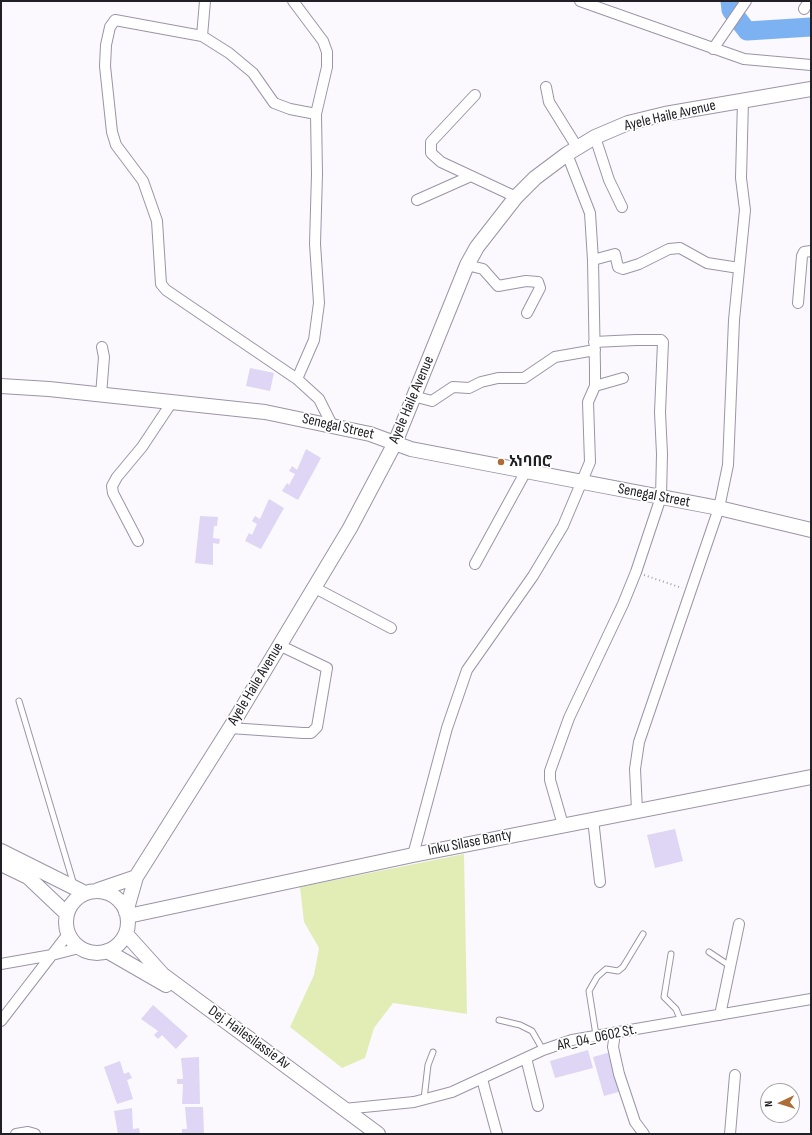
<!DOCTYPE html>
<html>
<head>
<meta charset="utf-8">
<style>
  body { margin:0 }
  #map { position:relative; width:812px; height:1135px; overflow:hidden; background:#fbf9fe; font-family:"Sofia Sans Condensed",sans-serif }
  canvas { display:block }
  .frame { position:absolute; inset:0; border:2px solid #222027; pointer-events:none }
  .north { position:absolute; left:760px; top:1083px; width:40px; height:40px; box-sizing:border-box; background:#fff; border:1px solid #a7a6a9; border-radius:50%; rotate:266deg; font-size:11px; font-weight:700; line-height:16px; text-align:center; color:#222027 }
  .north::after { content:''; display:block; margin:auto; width:14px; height:18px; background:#ae6d37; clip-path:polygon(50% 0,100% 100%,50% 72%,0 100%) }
</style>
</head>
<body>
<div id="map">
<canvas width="812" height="1135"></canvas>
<div class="frame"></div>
<div class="north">N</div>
</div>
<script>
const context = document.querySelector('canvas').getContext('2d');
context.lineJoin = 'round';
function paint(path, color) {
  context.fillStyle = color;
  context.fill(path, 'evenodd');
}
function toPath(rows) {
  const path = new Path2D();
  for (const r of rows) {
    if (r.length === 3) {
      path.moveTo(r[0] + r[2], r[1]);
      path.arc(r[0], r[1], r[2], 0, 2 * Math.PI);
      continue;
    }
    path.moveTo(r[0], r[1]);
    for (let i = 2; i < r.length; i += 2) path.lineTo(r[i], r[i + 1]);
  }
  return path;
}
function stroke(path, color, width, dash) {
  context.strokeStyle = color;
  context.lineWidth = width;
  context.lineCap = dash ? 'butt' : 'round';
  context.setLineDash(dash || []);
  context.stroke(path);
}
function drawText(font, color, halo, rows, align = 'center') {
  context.font = font + ' "Sofia Sans Condensed","Noto Sans Ethiopic",sans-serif';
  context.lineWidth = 3.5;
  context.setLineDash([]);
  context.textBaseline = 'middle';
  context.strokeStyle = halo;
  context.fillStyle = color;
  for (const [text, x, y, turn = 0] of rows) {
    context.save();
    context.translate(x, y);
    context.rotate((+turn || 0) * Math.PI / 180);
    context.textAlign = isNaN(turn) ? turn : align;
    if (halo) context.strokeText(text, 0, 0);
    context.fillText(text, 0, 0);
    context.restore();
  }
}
paint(toPath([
  [464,854,467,1014,393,1003,374,1028,365,1058,342,1068,290,1027,314,975,319,948,304,922,300,887]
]), '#e2edb6');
stroke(toPath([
  [730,1,731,10,747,31,811,27]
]), '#7cb2f1', 19);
paint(toPath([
  [250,368,274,373,270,391,246,386],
  [306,449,321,458,298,500,282,491,287,483,289,485,295,474,289,471,292,466,297,470],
  [269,499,284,508,261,549,245,541,249,533,252,535,257,524,252,521,255,516,260,519],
  [200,516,218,517,217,526,214,526,213,538,220,539,219,544,213,543,213,565,195,563],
  [675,829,683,861,655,868,647,835],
  [153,1005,188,1036,176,1049,162,1035,158,1039,154,1035,158,1031,141,1019],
  [588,1050,593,1068,555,1078,550,1061],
  [611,1052,622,1091,604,1096,593,1057],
  [199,1057,200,1104,182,1104,183,1084,177,1084,177,1079,183,1079,181,1058],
  [120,1061,124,1074,129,1072,132,1078,127,1080,133,1099,117,1104,104,1067],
  [185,1107,203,1107,204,1134,182,1134,182,1129,187,1129],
  [132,1108,133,1129,139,1128,140,1133,118,1134,114,1111]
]), '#dfd5f4');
const lane = toPath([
  [19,701,74,885],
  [709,952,730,966],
  [671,954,664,997,676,1009,681,1021],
  [499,1020,520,1025,532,1031,543,1050],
  [596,1035,589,991,597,977,606,969,618,971,623,967,643,934],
  [424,1099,428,1065,433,1052]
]);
const street = toPath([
  [205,1,202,36,115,20,110,27,106,45,105,66,112,132,116,145,143,181,157,221,161,284,166,290,297,379],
  [293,1,323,41,327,52,327,67,316,114,317,174,315,244,319,303,314,340,297,379,319,399,332,425],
  [580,1,744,59,811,65],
  [804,9,809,1],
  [202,36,229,53,253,73,274,103,290,109,316,114],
  [713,49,746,1],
  [546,87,549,102,577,147],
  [475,95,431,142,431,153,441,162,516,197],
  [595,137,609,180,622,207],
  [417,200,471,176],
  [593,260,615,254,618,267,623,269,639,264,669,249,680,248,707,263,739,268],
  [467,265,483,269,498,286,526,281,538,282,540,288,527,313],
  [798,303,802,256,804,252,811,251],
  [595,386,623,378],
  [101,395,104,357,102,347],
  [413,396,432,401,453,387,469,388,481,382,498,378,524,378,555,357,595,350],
  [138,541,113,493,112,486,117,477,142,447,172,402],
  [475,564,526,471],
  [315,588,391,628],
  [230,728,303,733,311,733,317,727,327,668,279,645],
  [637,810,635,769,639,742,719,508,728,465,734,320,745,210,741,178,743,100],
  [593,819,600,882],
  [563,825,550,780,550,771,569,718,623,604,636,572,661,497,662,454,660,412,663,342,661,340,636,340,594,342],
  [413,855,447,728,467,670,533,576,563,526,590,462,588,402,595,386,595,368,593,260,590,213,567,154],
  [1,964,52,955,79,948],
  [720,1015,739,924],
  [1,1021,68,934],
  [615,1033,613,1047,619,1074,635,1122,644,1134],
  [526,1058,538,1106],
  [482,1079,497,1134],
  [344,1109,414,1102,452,1092,543,1050,572,1040,811,999],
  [16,1134,28,1132,35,1134],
  [730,1134,735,1075]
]);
const secondary = toPath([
  [1,386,49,389,265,412,370,434,411,449,719,508,811,530],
  [1,851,85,893],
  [1,864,28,877,67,914],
  [98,890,136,877],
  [97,922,31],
  [126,912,136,877,230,728,350,528,395,443,467,265,477,247,516,197,535,178,567,154,595,137,628,123,665,114,811,89],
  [128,916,413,855,811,777],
  [126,934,163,975,378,1134],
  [107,951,166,985]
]);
stroke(lane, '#9b94a8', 7);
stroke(street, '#9b94a8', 12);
stroke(secondary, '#9b94a8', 16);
stroke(toPath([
  [644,575,682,588]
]), '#a4a2a8', 2, [1, 3]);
stroke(lane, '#fff', 5);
stroke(street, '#fff', 10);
stroke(secondary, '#fff', 14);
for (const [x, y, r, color] of [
  [501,462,4,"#ae6d37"]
]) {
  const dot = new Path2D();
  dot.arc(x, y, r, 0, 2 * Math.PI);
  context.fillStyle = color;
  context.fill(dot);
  stroke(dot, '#fff', 1.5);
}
drawText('15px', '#222027', '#fff', [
  ["Ayele Haile Avenue",670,116,-13],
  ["Ayele Haile Avenue",412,400,-67],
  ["Senegal Street",338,427,13],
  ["Senegal Street",654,496,11],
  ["Ayele Haile Avenue",256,684,-59],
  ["Inku Silase Banty",470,843,-11],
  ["Dej. Hailesilassie Av",249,1038,36],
  ["AR_04_0602 St.",597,1038,-12]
]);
drawText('bold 15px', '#222027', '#fff', [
  ["አነባበሮ",509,462]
], 'left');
</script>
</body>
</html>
